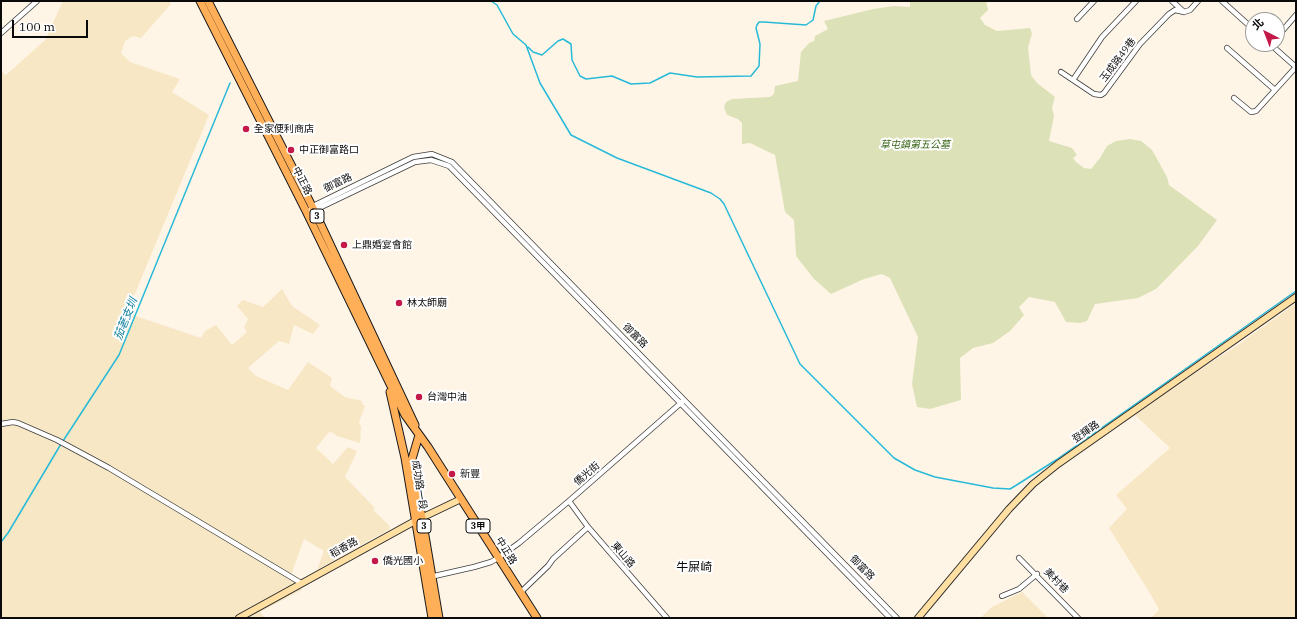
<!DOCTYPE html>
<html>
<head>
<meta charset="utf-8">
<style>
  body { margin:0 }
  #map { position:relative; width:1297px; height:619px; overflow:hidden; background:#fff5e7; font-family:"IBM Plex Serif","Noto Sans TC",serif }
  canvas { display:block }
  .frame { position:absolute; inset:0; border:2px solid #0a0a0a; pointer-events:none }
  .north { position:absolute; left:1245px; top:12px; width:40px; height:40px; box-sizing:border-box; background:#fff; border:1px solid #9d9d9d; border-radius:50%; rotate:318deg; font-size:11px; font-weight:700; line-height:16px; text-align:center; color:#0a0a0a }
  .north::after { content:''; display:block; margin:auto; width:14px; height:18px; background:#c41848; clip-path:polygon(50% 0,100% 100%,50% 72%,0 100%) }
  .scale { position:absolute; left:12px; top:20px; width:76px; height:18px; box-sizing:border-box; border:2px solid #0a0a0a; border-top:0; padding-left:5px; font-size:12px; line-height:14px; white-space:nowrap; color:#0a0a0a; -webkit-text-stroke:3px #fff; paint-order:stroke }
</style>
</head>
<body>
<div id="map">
<canvas width="1297" height="619"></canvas>
<div class="frame"></div>
<div class="north">北</div>
<div class="scale">100 m</div>
</div>
<script>
const context = document.querySelector('canvas').getContext('2d');
context.lineJoin = 'round';
function paint(path, color) {
  context.fillStyle = color;
  context.fill(path, 'evenodd');
}
function toPath(rows) {
  const path = new Path2D();
  for (const r of rows) {
    path.moveTo(r[0], r[1]);
    for (let i = 2; i < r.length; i += 2) path.lineTo(r[i], r[i + 1]);
  }
  return path;
}
function stroke(path, color, width, dash) {
  context.strokeStyle = color;
  context.lineWidth = width;
  context.lineCap = dash ? 'butt' : 'round';
  context.setLineDash(dash || []);
  context.stroke(path);
}
function drawText(font, color, halo, rows, align = 'center') {
  context.font = font + ' "IBM Plex Serif","Noto Sans TC",serif';
  context.lineWidth = 4;
  context.setLineDash([]);
  context.textBaseline = 'middle';
  context.strokeStyle = halo;
  context.fillStyle = color;
  for (const [text, x, y, turn = 0] of rows) {
    context.save();
    context.translate(x, y);
    context.rotate((+turn || 0) * Math.PI / 180);
    context.textAlign = isNaN(turn) ? turn : align;
    if (halo) context.strokeText(text, 0, 0);
    context.fillText(text, 0, 0);
    context.restore();
  }
}
paint(toPath([
  [63,1,169,1,171,4,141,38,133,36,125,41,121,53,130,62,180,79,172,92,209,115,127,313,201,338,205,331,216,325,232,345,247,332,244,327,248,319,237,306,243,300,263,307,282,289,292,306,320,325,313,334,294,325,289,344,279,341,248,368,256,376,288,390,308,362,332,378,330,386,345,397,362,401,362,404,365,406,359,422,361,427,360,443,337,436,330,431,316,448,333,464,348,447,357,451,345,477,375,508,373,510,389,525,390,529,317,570,324,551,304,539,290,578,302,590,260,612,265,618,1,618,1,71,6,75,45,40],
  [1296,303,1296,618,1151,618,1159,610,1151,595,1109,528,1127,509,1116,495,1170,448,1135,415,1170,389,1238,345],
  [1022,592,1048,618,980,618,992,607]
]), '#f7e7c5');
paint(toPath([
  [910,1,986,1,988,10,980,18,985,25,997,31,1030,28,1032,34,1028,47,1031,75,1037,83,1055,97,1052,108,1054,116,1049,141,1072,148,1077,155,1073,158,1076,162,1084,168,1091,169,1100,158,1107,146,1116,141,1130,139,1141,141,1152,150,1156,157,1167,177,1169,185,1217,220,1198,246,1156,289,1138,298,1095,304,1087,321,1080,323,1066,322,1055,302,1029,297,1019,307,1024,315,1010,331,993,343,973,348,960,358,961,400,930,409,917,407,912,384,918,337,890,278,882,274,864,279,831,294,814,279,796,256,794,220,785,212,775,155,750,143,742,144,742,123,738,119,727,115,724,107,726,102,732,99,770,97,774,94,775,86,798,81,801,52,809,43,814,41,815,36,828,29,824,21,873,9,894,6,910,7]
]), '#dde1b7');
stroke(toPath([
  [491,1,497,5,513,34,526,45,540,83,571,135,617,158,711,193,720,199,724,204,800,364,894,458,915,470,935,477,993,488,1010,489,1015,486,1056,460,1296,291],
  [528,47,533,52,542,55,558,41,563,39,571,44,572,60,580,76,586,79,612,76,631,84,650,83,670,73,697,77,751,76,759,66,760,44,756,28,757,25,759,22,764,22,806,25,813,20,816,6,820,1],
  [63,441,119,355,230,83],
  [1,542,8,533,61,444]
]), '#27bad8', 1.5);
const street = toPath([
  [1172,1,1184,12],
  [1222,1,1253,29],
  [1077,19,1094,1],
  [1,33,37,1],
  [1277,37,1296,15],
  [1270,44,1296,67],
  [1227,48,1275,90],
  [1061,72,1094,94,1101,95,1104,93,1140,44,1169,14,1175,10,1184,12,1190,10,1198,1],
  [1073,80,1102,37,1136,1],
  [1234,98,1251,112,1256,111,1296,67],
  [311,207,413,157,432,154,452,162,897,618],
  [306,211,317,209,415,162,431,160,449,166,890,618],
  [1,424,13,422,18,423,57,440,109,468,301,583],
  [569,501,588,527,667,618],
  [1019,558,1078,618],
  [430,577,474,567,491,562,498,558,519,543,569,501,682,402],
  [520,593,548,566,553,559,588,527],
  [1002,596,1019,589,1037,574]
]);
const secondary = toPath([
  [239,618,415,521,461,499],
  [918,618,1009,509,1033,484,1058,464,1296,297]
]);
const primary = toPath([
  [200,1,306,211,405,415,428,447,537,618],
  [208,1,314,210,415,425],
  [390,392,405,458,432,618],
  [419,435,412,459,439,618]
]);
stroke(street, '#3d3d3d', 6);
stroke(secondary, '#2c2c2c', 8);
stroke(primary, '#1b1b1b', 9);
stroke(street, '#fff', 4.5);
stroke(secondary, '#ffdfa2', 6);
stroke(primary, '#ffaf57', 7);
for (const [x, y, r, color] of [
  [246,129,4,"#c41848"],
  [291,150,4,"#c41848"],
  [344,245,4,"#c41848"],
  [399,303,4,"#c41848"],
  [419,397,4,"#c41848"],
  [452,474,4,"#c41848"],
  [375,561,4,"#c41848"]
]) {
  const dot = new Path2D();
  dot.arc(x, y, r, 0, 2 * Math.PI);
  context.fillStyle = color;
  context.fill(dot);
  stroke(dot, '#fff', 1.5);
}
for (const [x, y, w] of [
  [317,216,14],
  [424,526,14],
  [478,526,24]
]) {
  const box = new Path2D();
  box.roundRect(x - w / 2, y - 7, w, 14, 3);
  context.fillStyle = '#fff';
  context.fill(box);
  stroke(box, '#0a0a0a', 1);
}
drawText('bold 9px', '#0a0a0a', null, [
  ["3",317,216],
  ["3",424,526],
  ["3甲",478,526]
]);
drawText('10px', '#0a0a0a', '#fff', [
  ["玉成路49巷",1118,60,-53],
  ["中正路",302,181,63],
  ["御富路",338,183,-26],
  ["御富路",635,336,45],
  ["登輝路",1086,432,-35],
  ["僑光街",587,474,-41],
  ["成功路一段",419,485,81],
  ["稻香路",344,548,-29],
  ["中正路",506,551,58],
  ["東山路",623,555,49],
  ["御富路",862,568,46],
  ["美村巷",1056,581,46]
]);
drawText('10px', '#0a0a0a', '#fff', [
  ["全家便利商店",254,129],
  ["中正御富路口",299,150],
  ["上鼎婚宴會館",352,245],
  ["林太師廟",407,303],
  ["台灣中油",427,397],
  ["新豐",460,474],
  ["僑光國小",383,561]
], 'left');
drawText('italic 10px', '#396516', '#fff', [
  ["草屯鎮第五公墓",915,145]
]);
drawText('italic 11px', '#0b7e9d', '#fff', [
  ["茄荖支圳",126,319,-68]
]);
drawText('12px', '#0a0a0a', '#fff', [
  ["牛屎崎",694,568]
]);
</script>
</body>
</html>
